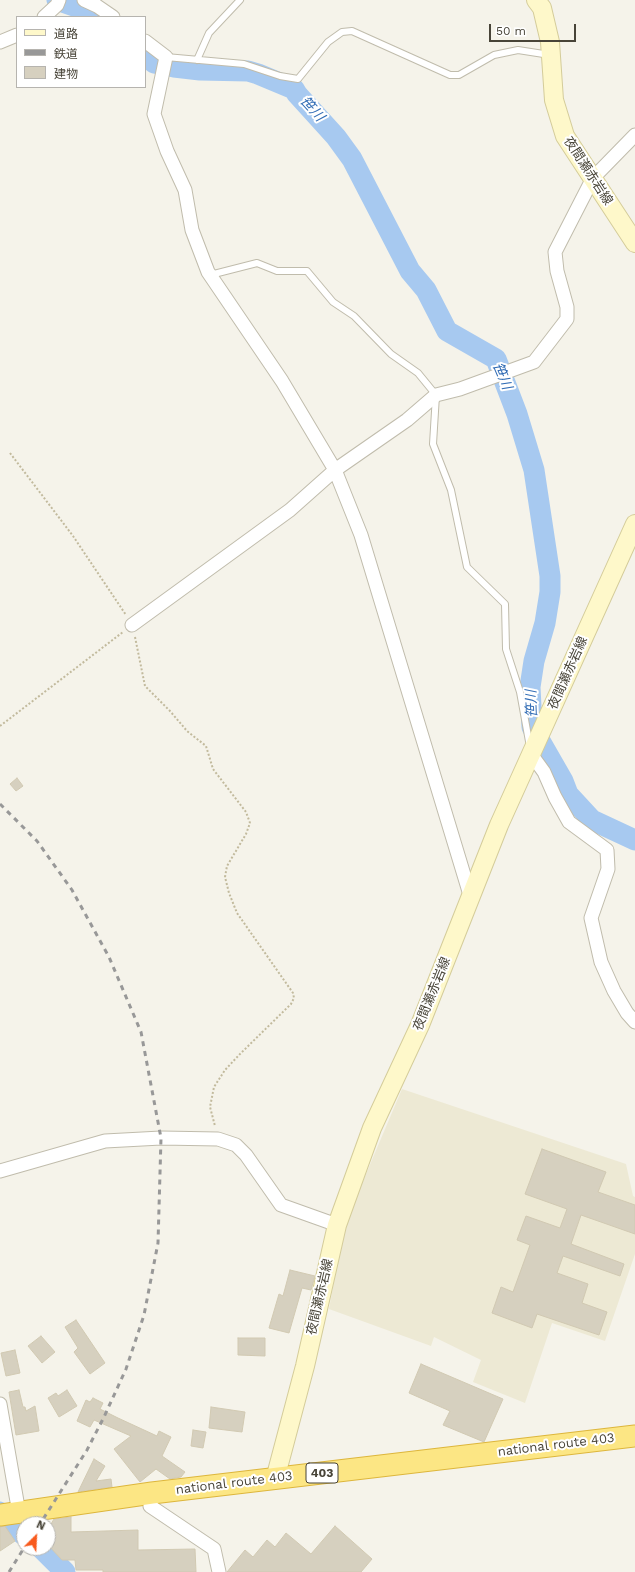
<!DOCTYPE html>
<html>
<head>
<meta charset="utf-8">
<style>
  body { margin:0 }
  #map { position:relative; width:635px; height:1572px; overflow:hidden; background:#f5f3ea; font-family:"Work Sans","Noto Sans JP",sans-serif }
  canvas { display:block }
  .legend { position:absolute; left:16px; top:16px; width:130px; height:72px; box-sizing:border-box; background:#fff; border:1px solid #b6b4af; margin:0; padding:5px 7px; list-style:none; font-size:12px; color:#484438 }
  .legend li { display:flex; align-items:center; gap:8px; height:20px }
  .legend b { width:20px; border:1px solid #b6b4af }
  .north { position:absolute; left:16px; top:1516px; width:40px; height:40px; box-sizing:border-box; background:#fff; border:1px solid #b6b4af; border-radius:50%; rotate:24deg; font-size:11px; font-weight:700; line-height:16px; text-align:center; color:#484438 }
  .north::after { content:''; display:block; margin:auto; width:14px; height:18px; background:#f85a1d; clip-path:polygon(50% 0,100% 100%,50% 72%,0 100%) }
  .scale { position:absolute; left:489px; top:24px; width:87px; height:18px; box-sizing:border-box; border:2px solid #484438; border-top:0; padding-left:5px; font-size:12px; line-height:14px; white-space:nowrap; color:#484438; -webkit-text-stroke:3px #fff; paint-order:stroke }
</style>
</head>
<body>
<div id="map">
<canvas width="635" height="1572"></canvas>
<ul class="legend">
<li><b style="height:5px;background:#fef8ca"></b>道路</li>
<li><b style="height:5px;background:#989898"></b>鉄道</li>
<li><b style="height:11px;background:#d6d0bf"></b>建物</li>
</ul>
<div class="north">N</div>
<div class="scale">50 m</div>
</div>
<script>
const context = document.querySelector('canvas').getContext('2d');
context.lineJoin = 'round';
function paint(path, color) {
  context.fillStyle = color;
  context.fill(path, 'evenodd');
}
function toPath(rows) {
  const path = new Path2D();
  for (const r of rows) {
    path.moveTo(r[0], r[1]);
    for (let i = 2; i < r.length; i += 2) path.lineTo(r[i], r[i + 1]);
  }
  return path;
}
function stroke(path, color, width, dash) {
  context.strokeStyle = color;
  context.lineWidth = width;
  context.lineCap = dash ? 'butt' : 'round';
  context.setLineDash(dash || []);
  context.stroke(path);
}
function drawText(font, color, halo, rows, align = 'center') {
  context.font = font + ' "Work Sans","Noto Sans JP",sans-serif';
  context.lineWidth = 4;
  context.setLineDash([]);
  context.textBaseline = 'middle';
  context.strokeStyle = halo;
  context.fillStyle = color;
  for (const [text, x, y, turn = 0] of rows) {
    context.save();
    context.translate(x, y);
    context.rotate((+turn || 0) * Math.PI / 180);
    context.textAlign = isNaN(turn) ? turn : align;
    if (halo) context.strokeText(text, 0, 0);
    context.fillText(text, 0, 0);
    context.restore();
  }
}
paint(toPath([
  [402,1089,626,1164,633,1196,635,1197,635,1254,605,1341,552,1323,525,1403,473,1382,481,1360,434,1337,431,1346,329,1309,344,1226]
]), '#ede9d4');
stroke(toPath([
  [57,0,80,8,93,17],
  [145,55,154,63,174,67,200,70,248,71,258,74,294,89,297,94,336,137,352,159,410,271,426,290,447,331,496,359,517,414,534,470,550,576,550,592,545,623,534,661,530,687,532,727,563,781,568,794,592,820,635,840],
  [0,1512,8,1523,24,1535],
  [41,1548,65,1572]
]), '#a7c9f0', 21);
const building = toPath([
  [17,778,23,786,16,791,10,784,17,778],
  [542,1149,606,1172,598,1192,635,1205,635,1234,581,1215,571,1244,624,1264,620,1276,563,1256,557,1273,588,1284,582,1303,607,1312,599,1335,537,1314,532,1328,492,1313,501,1287,513,1292,530,1245,517,1240,526,1216,560,1228,567,1209,525,1194,542,1149],
  [290,1270,315,1276,311,1290,302,1288,289,1333,269,1328,279,1294,283,1296,290,1270],
  [76,1320,105,1363,90,1374,74,1352,78,1348,65,1327,76,1320],
  [41,1336,55,1352,42,1363,28,1346,41,1336],
  [238,1338,265,1338,265,1356,238,1355,238,1338],
  [15,1350,20,1373,6,1376,1,1353,15,1350],
  [421,1364,503,1399,484,1442,443,1425,450,1411,409,1393,421,1364],
  [19,1390,23,1407,25,1407,26,1411,35,1406,39,1431,16,1435,9,1392,19,1390],
  [67,1390,77,1406,59,1417,48,1398,56,1393,58,1396,67,1390],
  [93,1398,103,1403,100,1409,118,1418,157,1436,159,1431,171,1437,162,1456,185,1472,181,1477,170,1479,156,1469,140,1482,114,1449,131,1436,94,1420,90,1427,77,1421,86,1400,90,1402,93,1398],
  [211,1407,245,1412,242,1432,209,1428,211,1407],
  [193,1430,206,1432,203,1448,191,1446,193,1430],
  [94,1459,105,1466,96,1481,111,1479,112,1487,78,1492,94,1459],
  [71,1517,71,1532,138,1530,138,1550,195,1549,196,1572,103,1572,103,1570,76,1570,75,1560,62,1560,48,1545,48,1529,54,1519,71,1517],
  [5,1526,15,1541,0,1551,0,1527,5,1526],
  [335,1526,372,1559,361,1572,227,1572,245,1550,253,1557,267,1540,275,1547,286,1533,311,1554,335,1526]
]);
paint(building, '#d6d0bf');
stroke(building, '#d1c9b2', 1);
const service = toPath([
  [166,57,244,64,280,76,298,79,328,42,342,32,352,31,450,75,459,75,494,55,518,50,550,55],
  [197,60,209,33,240,0],
  [210,275,257,263,277,271,307,271,333,302,354,316,391,354,418,373,436,395,433,444,451,490,467,567,505,604,506,649,520,692,530,747]
]);
const minor = toPath([
  [84,0,97,6,113,17],
  [44,17,57,5,59,0],
  [145,41,166,57,154,114,167,151,185,190,192,230,208,272,282,381,335,470,361,535,471,898],
  [0,42,17,35],
  [132,625,290,510,335,470,407,420,436,395,460,389,534,362,567,319,567,307,557,271,555,252,593,178,635,135],
  [531,754,544,772,555,797,569,822,607,850,608,869,591,918,601,962,614,991,627,1013,635,1022],
  [0,1171,105,1141,161,1138,218,1139,236,1145,246,1155,281,1205,337,1225],
  [0,1404,19,1513],
  [152,1493,150,1506,214,1549,219,1572]
]);
const secondary = toPath([
  [536,0,542,8,550,42,554,100,565,136,635,243],
  [275,1479,305,1366,337,1225,372,1128,420,1025,499,825,635,524]
]);
const trunk = toPath([
  [0,1515,152,1493,635,1436]
]);
stroke(service, '#c0bcac', 8);
stroke(minor, '#c0bcac', 15);
stroke(secondary, '#d4cc9a', 20);
stroke(trunk, '#ddb63c', 23);
stroke(toPath([
  [10,453,73,536,126,615],
  [135,637,145,686,170,711,187,731,206,746,213,769,246,812,250,823,246,834,227,866,225,877,229,893,237,913,293,993,294,998,291,1004,240,1054,225,1070,214,1087,210,1107,215,1126],
  [0,726,123,632]
]), '#c2ba9d', 2, [2, 2]);
stroke(service, '#fff', 6);
stroke(minor, '#fff', 13);
stroke(secondary, '#fef8ca', 18);
stroke(trunk, '#fce684', 21);
stroke(toPath([
  [0,804,37,841,72,890,109,957,141,1032,161,1138,158,1243,144,1315,126,1369,104,1417,87,1450,40,1524],
  [9,1572,24,1548]
]), '#989898', 3, [5, 5]);
for (const [x, y, w] of [
  [322,1473,32]
]) {
  const box = new Path2D();
  box.roundRect(x - w / 2, y - 10, w, 20, 3);
  context.fillStyle = '#fff';
  context.fill(box);
  stroke(box, '#484438', 1);
}
drawText('bold 12px', '#484438', null, [
  ["403",322,1473]
]);
drawText('13px', '#484438', '#fff', [
  ["夜間瀬赤岩線",588,171,57],
  ["夜間瀬赤岩線",568,673,-66],
  ["夜間瀬赤岩線",432,994,-68],
  ["夜間瀬赤岩線",320,1297,-77],
  ["national route 403",556,1445,-7],
  ["national route 403",234,1483,-7]
]);
drawText('italic 14px', '#316cb5', '#fff', [
  ["笹川",312,109,48],
  ["笹川",502,376,67],
  ["笹川",532,704,-92]
]);
</script>
</body>
</html>
